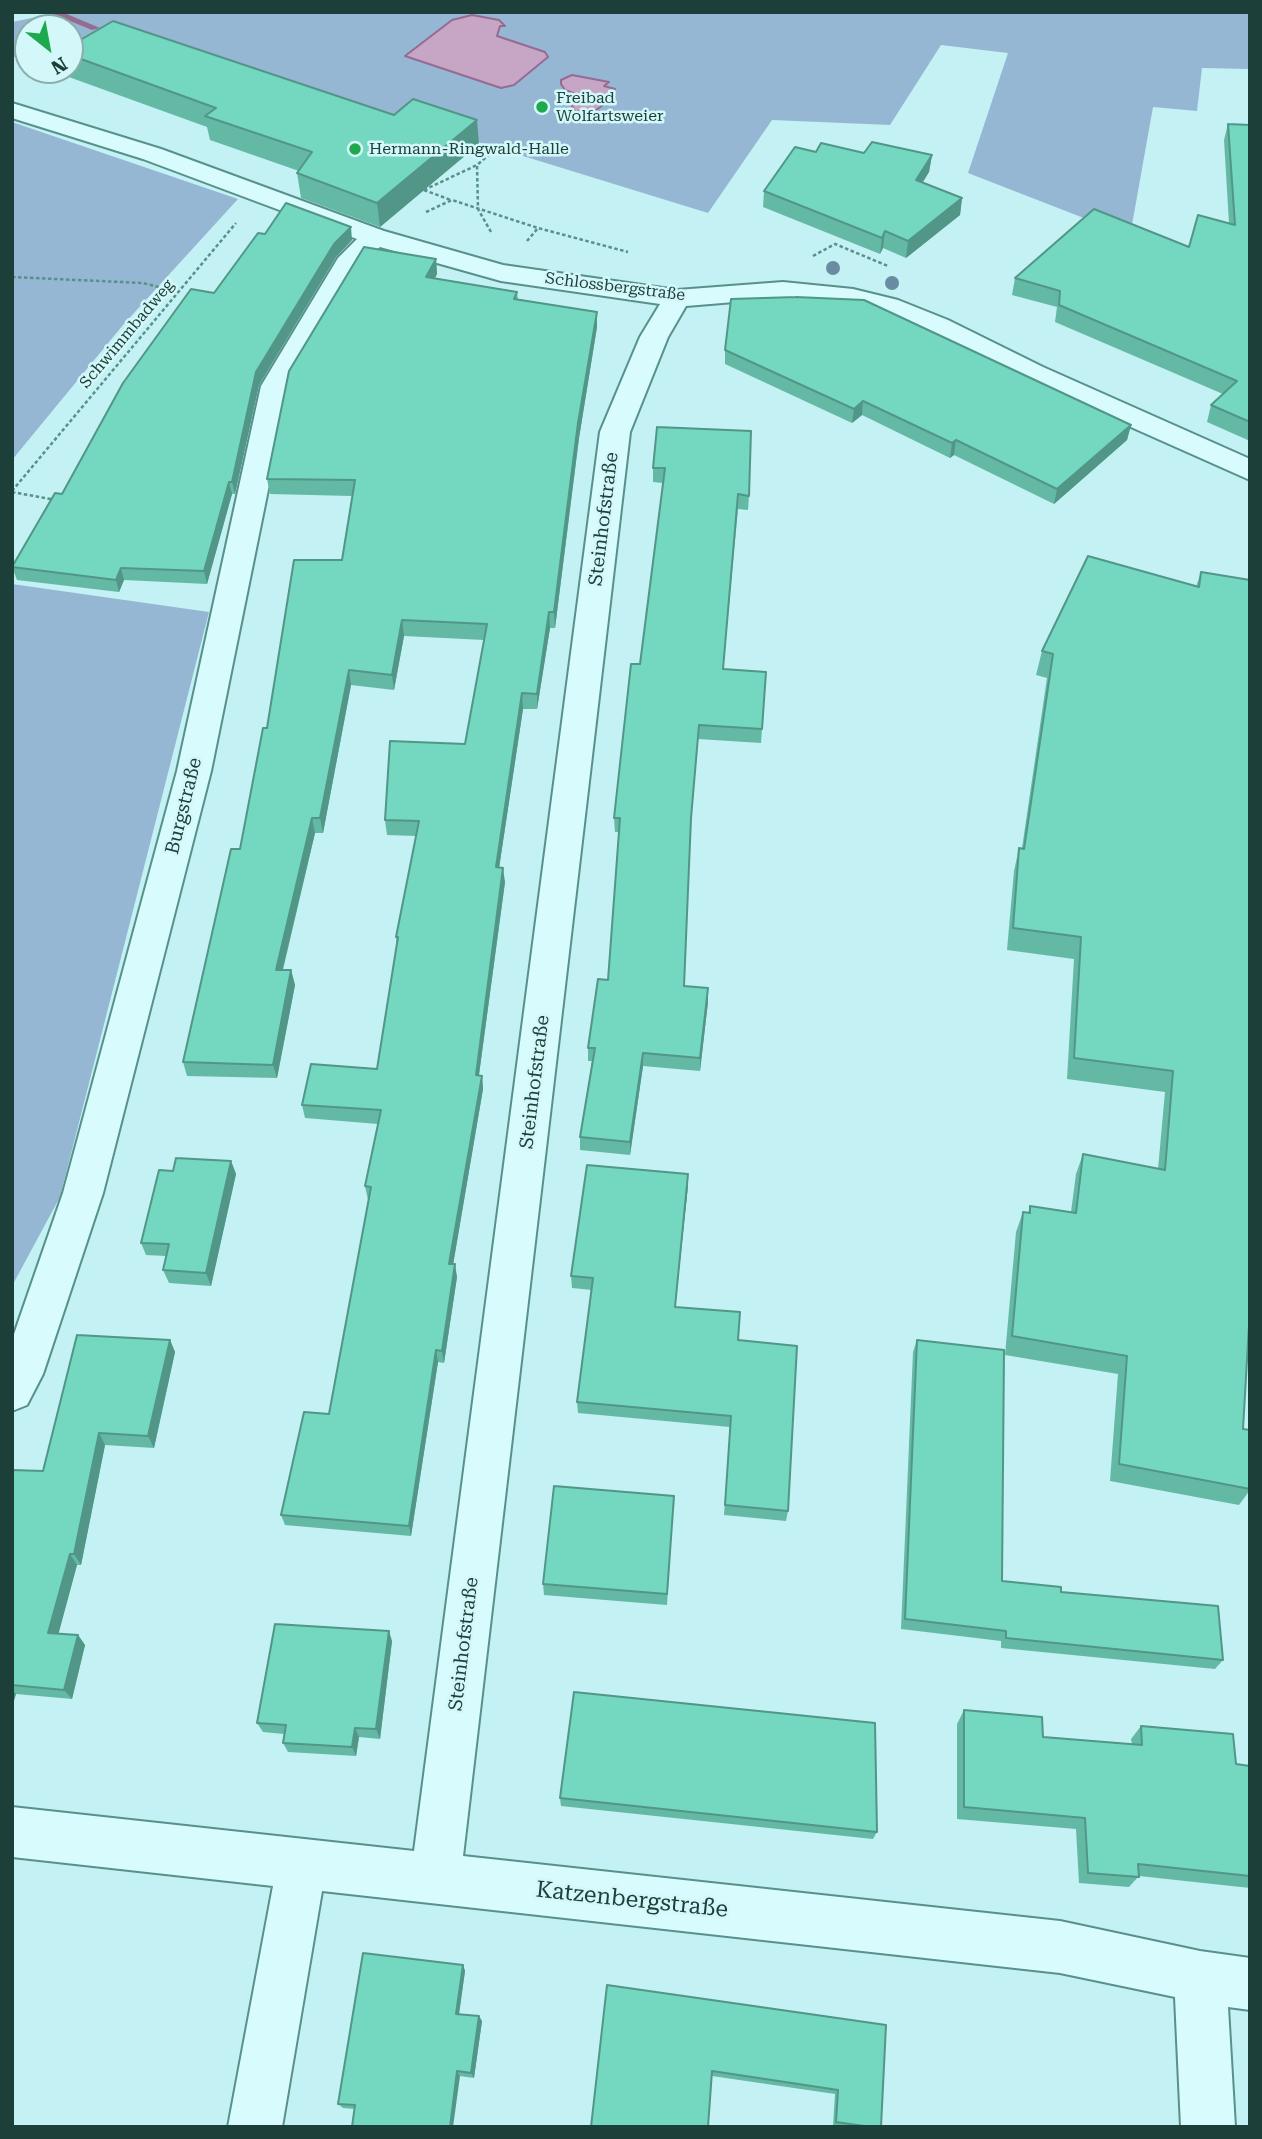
<!DOCTYPE html>
<html>
<head>
<meta charset="utf-8">
<style>
  body { margin:0 }
  #map { position:relative; width:1262px; height:2139px; overflow:hidden; background:#c3f1f4; font-family:"Roboto Serif",serif }
  canvas { display:block }
  .frame { position:absolute; inset:0; border:14px solid #1d3f39; pointer-events:none }
  .north { position:absolute; left:14px; top:14px; width:70px; height:70px; box-sizing:border-box; background:#d4f8fa; border:2px solid #8baead; border-radius:50%; rotate:149deg; font-size:19px; font-weight:700; line-height:28px; text-align:center; color:#1d3f39 }
  .north::after { content:''; display:block; margin:auto; width:24px; height:32px; background:#1ea94e; clip-path:polygon(50% 0,100% 100%,50% 72%,0 100%) }
</style>
</head>
<body>
<div id="map">
<canvas width="1262" height="2139"></canvas>
<div class="frame"></div>
<div class="north">N</div>
</div>
<script>
const context = document.querySelector('canvas').getContext('2d');
context.lineJoin = 'round';
function paint(path, color) {
  context.fillStyle = color;
  context.fill(path, 'evenodd');
}
function toPath(rows) {
  const path = new Path2D();
  for (const r of rows) {
    path.moveTo(r[0], r[1]);
    for (let i = 2; i < r.length; i += 2) path.lineTo(r[i], r[i + 1]);
  }
  return path;
}
function stroke(path, color, width, dash) {
  context.strokeStyle = color;
  context.lineWidth = width;
  context.lineCap = dash ? 'butt' : 'round';
  context.setLineDash(dash || []);
  context.stroke(path);
}
function drawText(font, color, halo, rows, align = 'center') {
  context.font = font + ' "Roboto Serif",serif';
  context.lineWidth = 5;
  context.setLineDash([]);
  context.textBaseline = 'middle';
  context.strokeStyle = halo;
  context.fillStyle = color;
  for (const [text, x, y, turn = 0] of rows) {
    context.save();
    context.translate(x, y);
    context.rotate((+turn || 0) * Math.PI / 180);
    context.textAlign = isNaN(turn) ? turn : align;
    if (halo) context.strokeText(text, 0, 0);
    context.fillText(text, 0, 0);
    context.restore();
  }
}
paint(toPath([
  [62,12,1250,12,1250,69,1202,68,1197,111,1153,107,1130,236,968,173,1008,53,941,45,890,125,772,120,708,213,416,123,118,44,66,76,51,70,70,70,70,28,28,28,28,62,12,56,12,22],
  [12,122,238,199,123,325,12,460],
  [12,584,209,612,60,1197,12,1286]
]), '#95b7d4');
const water = toPath([
  [472,15,499,20,505,26,500,26,497,36,545,52,548,57,514,85,501,88,405,56,452,20,472,15],
  [572,75,609,82,604,86,615,89,609,94,615,97,593,112,575,111,569,101,576,94,565,90,561,84,561,80,572,75]
]);
paint(water, '#c6a6c4');
stroke(water, '#966b92', 2);
paint(toPath([
  [48,12,62,12,100,28,92,30,48,12]
]), '#966b92');
const minor = toPath([
  [12,103,161,149,384,231,503,265,677,290,783,282,853,289,898,300,948,320,1043,367,1250,459,1250,480,1023,379,928,332,852,305,783,298,686,306,668,337,630,432,463,1856,1060,1921,1200,1951,1250,1958,1250,2010,1228,2007,1235,2127,1181,2127,1175,1997,1060,1973,322,1891,282,2127,228,2127,273,1886,12,1857,12,1807,414,1851,600,432,640,337,660,304,501,281,380,247,362,263,289,386,211,771,103,1193,43,1374,27,1405,12,1411,12,1340,63,1193,177,771,261,386,338,258,357,239,143,159,12,118,12,103]
]);
stroke(minor, '#57918a', 4);
stroke(toPath([
  [424,190,477,165],
  [424,190,451,200],
  [426,212,452,200,538,228,628,252],
  [491,232,478,209,477,165,497,148],
  [527,241,538,228],
  [813,256,835,244,888,266],
  [12,277,143,283,178,292],
  [12,491,236,223],
  [12,492,56,500]
]), '#57918a', 2.5, [3.5, 2.5]);
paint(minor, '#d8fbfd');
context.fillStyle = '#6a8ca2';
for (const [x, y] of [
  [833,268],
  [892,283]
]) {
  context.beginPath();
  context.arc(x, y, 7, 0, 2 * Math.PI);
  context.fill();
}
paint(toPath([
  [70,46,479,144,380,227,301,198,297,173,299,171,210,140,207,127,66,76,65,70,70,70],
  [1228,124,1250,125,1250,441,1207,422,1211,405,1223,394,1055,322,1057,307,1012,295,1015,278,1189,247,1229,223,1224,140],
  [816,152,932,155,929,172,923,182,962,198,960,215,906,258,883,248,880,254,763,207,764,191],
  [265,234,352,240,336,257,259,385,235,494,232,494,207,584,124,580,119,592,17,580,12,567,62,494,214,293],
  [436,259,437,274,435,278,517,292,518,299,597,312,597,327,579,438,555,628,550,628,537,709,523,709,499,867,505,882,479,1075,482,1076,483,1089,453,1264,457,1277,444,1363,438,1362,411,1536,285,1525,281,1515,329,1414,369,1200,368,1200,365,1186,378,1124,305,1118,302,1105,377,1069,397,944,396,937,416,836,387,835,385,820,465,744,484,640,404,636,394,690,351,685,323,833,315,833,283,970,291,970,295,985,277,1078,187,1076,183,1062,240,849,267,728,342,560,352,496,270,494,267,479],
  [725,350,1131,425,1127,440,1054,504,954,455,950,458,862,415,852,423,725,364],
  [657,427,749,496,748,510,738,509,723,669,766,672,761,743,698,739,690,832,684,986,708,1002,700,1071,643,1066,630,1155,580,1150,580,1137,592,1061,588,1061,588,1048,608,980,619,832,615,832,614,818,640,664,663,483,653,482,653,468],
  [1201,572,1243,1429,1250,1430,1250,1490,1239,1505,1110,1481,1118,1374,1005,1355,1016,1232,1023,1212,1028,1213,1030,1206,1071,1212,1076,1174,1083,1154,1158,1169,1165,1092,1067,1079,1074,959,1007,950,1014,871,1019,848,1022,848,1047,678,1036,675,1042,651,1196,587],
  [231,1161,236,1174,211,1286,169,1283,163,1270,166,1256,146,1255,141,1243],
  [688,1186,675,1307,738,1340,788,1511,786,1521,724,1515,730,1427,578,1413,577,1402,592,1290,572,1288,571,1276],
  [170,1340,175,1352,154,1448,105,1445,81,1565,77,1565,58,1634,78,1635,85,1645,72,1699,16,1694,12,1707,12,1470,43,1471],
  [917,1340,1002,1581,1061,1592,1223,1660,1215,1669,1001,1648,1001,1641,901,1629,913,1352],
  [674,1496,667,1605,544,1595,543,1584],
  [392,1641,380,1739,359,1737,356,1756,288,1752,283,1743,284,1734,263,1732,257,1723],
  [964,1710,1043,1737,1132,1744,1131,1739,1141,1726,1236,1764,1250,1766,1250,1888,1139,1876,1129,1887,1079,1883,1076,1829,957,1819,957,1724],
  [560,1798,877,1832,873,1839,561,1806],
  [463,1965,465,1971,459,2015,482,2021,474,2078,460,2076,355,2109,343,2108,338,2104],
  [607,1985,886,2025,881,2127,833,2126,835,2094,712,2076]
]), '#64b9a5');
paint(toPath([
  [477,120,479,144,380,227,377,203],
  [932,155,929,172,914,196,916,180],
  [962,198,960,215,906,258,908,241],
  [351,227,352,240,336,257,259,385,235,494,232,482,256,372,334,244],
  [885,231,883,248,880,254,882,238],
  [436,259,437,274,427,292,426,277],
  [597,312,597,327,579,438,555,628,554,612,578,423],
  [863,401,862,415,852,423,854,409],
  [1131,425,1127,440,1054,504,1057,489],
  [956,440,954,455,950,458,952,443],
  [229,482,232,494,207,584,204,571],
  [121,568,124,580,119,592,116,580],
  [549,612,550,628,537,709,537,694],
  [402,620,404,636,394,690,392,675],
  [349,670,351,685,323,833,320,818],
  [522,693,523,709,497,882,496,867],
  [312,818,315,833,279,984,276,970],
  [503,868,505,882,477,1089,476,1075],
  [291,970,295,985,277,1078,273,1065],
  [708,988,708,1002,700,1071,700,1058],
  [643,1053,643,1066,630,1155,630,1142],
  [482,1076,483,1089,451,1277,449,1264],
  [231,1161,236,1174,211,1286,206,1273],
  [688,1174,688,1186,674,1318,675,1307],
  [455,1264,457,1277,444,1363,442,1351],
  [170,1340,175,1352,154,1448,148,1436],
  [436,1350,438,1362,411,1536,409,1526],
  [99,1433,105,1445,81,1565,74,1554],
  [70,1554,77,1565,56,1643,48,1633],
  [389,1631,392,1641,380,1739,376,1729],
  [78,1635,85,1645,72,1699,64,1690],
  [12,1690,16,1694,12,1707],
  [355,1728,359,1737,356,1756,352,1747],
  [463,1965,465,1971,458,2020,456,2014],
  [479,2016,482,2021,474,2078,471,2073],
  [457,2071,460,2076,453,2127,450,2127]
]), '#519686');
const building = toPath([
  [113,21,394,115,413,99,477,120,377,203,297,173,312,152,205,116,216,108,70,55,70,46,113,21],
  [1228,124,1250,125,1250,422,1211,405,1237,381,1059,305,1060,291,1015,278,1094,209,1189,247,1198,215,1235,225,1228,124],
  [872,142,932,155,916,180,962,198,908,241,885,231,882,238,764,191,795,147,816,152,821,143,864,153,872,142],
  [286,203,351,227,334,244,256,372,232,482,229,482,204,571,121,568,116,580,12,567,55,493,62,494,123,383,191,289,214,293,258,233,265,234,286,203],
  [364,247,436,259,426,277,517,292,514,299,597,312,578,423,554,612,549,612,537,694,522,693,496,867,503,868,476,1075,482,1076,449,1264,455,1264,442,1351,436,1350,409,1526,281,1515,304,1412,329,1414,371,1187,365,1186,381,1110,302,1105,311,1064,377,1069,398,937,396,937,419,821,385,820,390,741,465,744,487,624,402,620,392,675,349,670,320,818,312,818,276,970,291,970,273,1065,183,1062,231,849,240,849,263,728,267,728,294,560,342,560,355,480,267,479,289,371,364,247],
  [796,297,864,300,1131,425,1057,489,956,440,952,443,863,401,854,409,725,350,731,299,796,297],
  [657,427,751,431,749,496,738,494,723,669,766,672,762,729,699,725,691,818,684,986,708,988,700,1058,643,1053,630,1142,580,1137,595,1048,588,1048,598,979,608,980,620,818,614,818,631,664,640,664,665,468,653,468,657,427],
  [1088,556,1199,587,1201,572,1250,580,1250,1308,1243,1429,1250,1430,1250,1489,1119,1464,1127,1356,1012,1336,1023,1212,1030,1213,1030,1206,1076,1213,1083,1154,1165,1170,1173,1071,1074,1058,1081,937,1013,928,1019,848,1024,849,1053,654,1042,651,1088,556],
  [176,1158,231,1161,206,1273,163,1270,169,1244,141,1243,159,1170,173,1171,176,1158],
  [587,1165,688,1174,675,1307,740,1312,738,1340,797,1346,788,1511,725,1505,731,1416,577,1402,593,1278,571,1276,587,1165],
  [77,1335,170,1340,148,1436,99,1433,74,1554,70,1554,48,1633,78,1635,64,1690,12,1685,12,1470,43,1471,77,1335],
  [917,1340,1004,1350,1002,1581,1061,1587,1061,1592,1218,1606,1223,1660,1006,1638,1006,1631,905,1619,917,1340],
  [554,1486,674,1496,667,1594,543,1584,554,1486],
  [275,1624,389,1631,376,1729,355,1728,352,1747,283,1743,286,1725,257,1723,275,1624],
  [574,1692,875,1723,877,1832,560,1798,574,1692],
  [964,1710,1042,1717,1043,1737,1142,1745,1141,1726,1233,1734,1236,1764,1250,1766,1250,1876,1138,1864,1139,1877,1088,1873,1085,1818,964,1807,964,1710],
  [363,1953,463,1965,456,2014,479,2016,471,2073,457,2071,450,2127,352,2127,355,2105,338,2104,363,1953],
  [607,1985,886,2025,881,2127,871,2127,836,2122,838,2090,712,2071,708,2127,591,2127,607,1985]
]);
paint(building, '#74d7c0');
stroke(building, '#519686', 2);
for (const [x, y, r, color] of [
  [542,107,7,"#1ea94e"],
  [355,149,7,"#1ea94e"]
]) {
  const dot = new Path2D();
  dot.arc(x, y, r, 0, 2 * Math.PI);
  context.fillStyle = color;
  context.fill(dot);
  stroke(dot, '#d4f8fa', 2.5);
}
drawText('16px', '#1d3f39', '#d4f8fa', [
  ["Freibad",556,98],
  ["Wolfartsweier",556,116],
  ["Hermann-Ringwald-Halle",369,149]
], 'left');
drawText('16px', '#1d3f39', '#d4f8fa', [
  ["Schlossbergstraße",615,287,7],
  ["Schwimmbadweg",127,334,-50]
]);
drawText('19px', '#1d3f39', '#d4f8fa', [
  ["Steinhofstraße",604,519,-83],
  ["Burgstraße",184,806,-76],
  ["Steinhofstraße",535,1082,-83],
  ["Steinhofstraße",464,1644,-83]
]);
drawText('23px', '#1d3f39', '#d4f8fa', [
  ["Katzenbergstraße",632,1900,6]
]);
</script>
</body>
</html>
